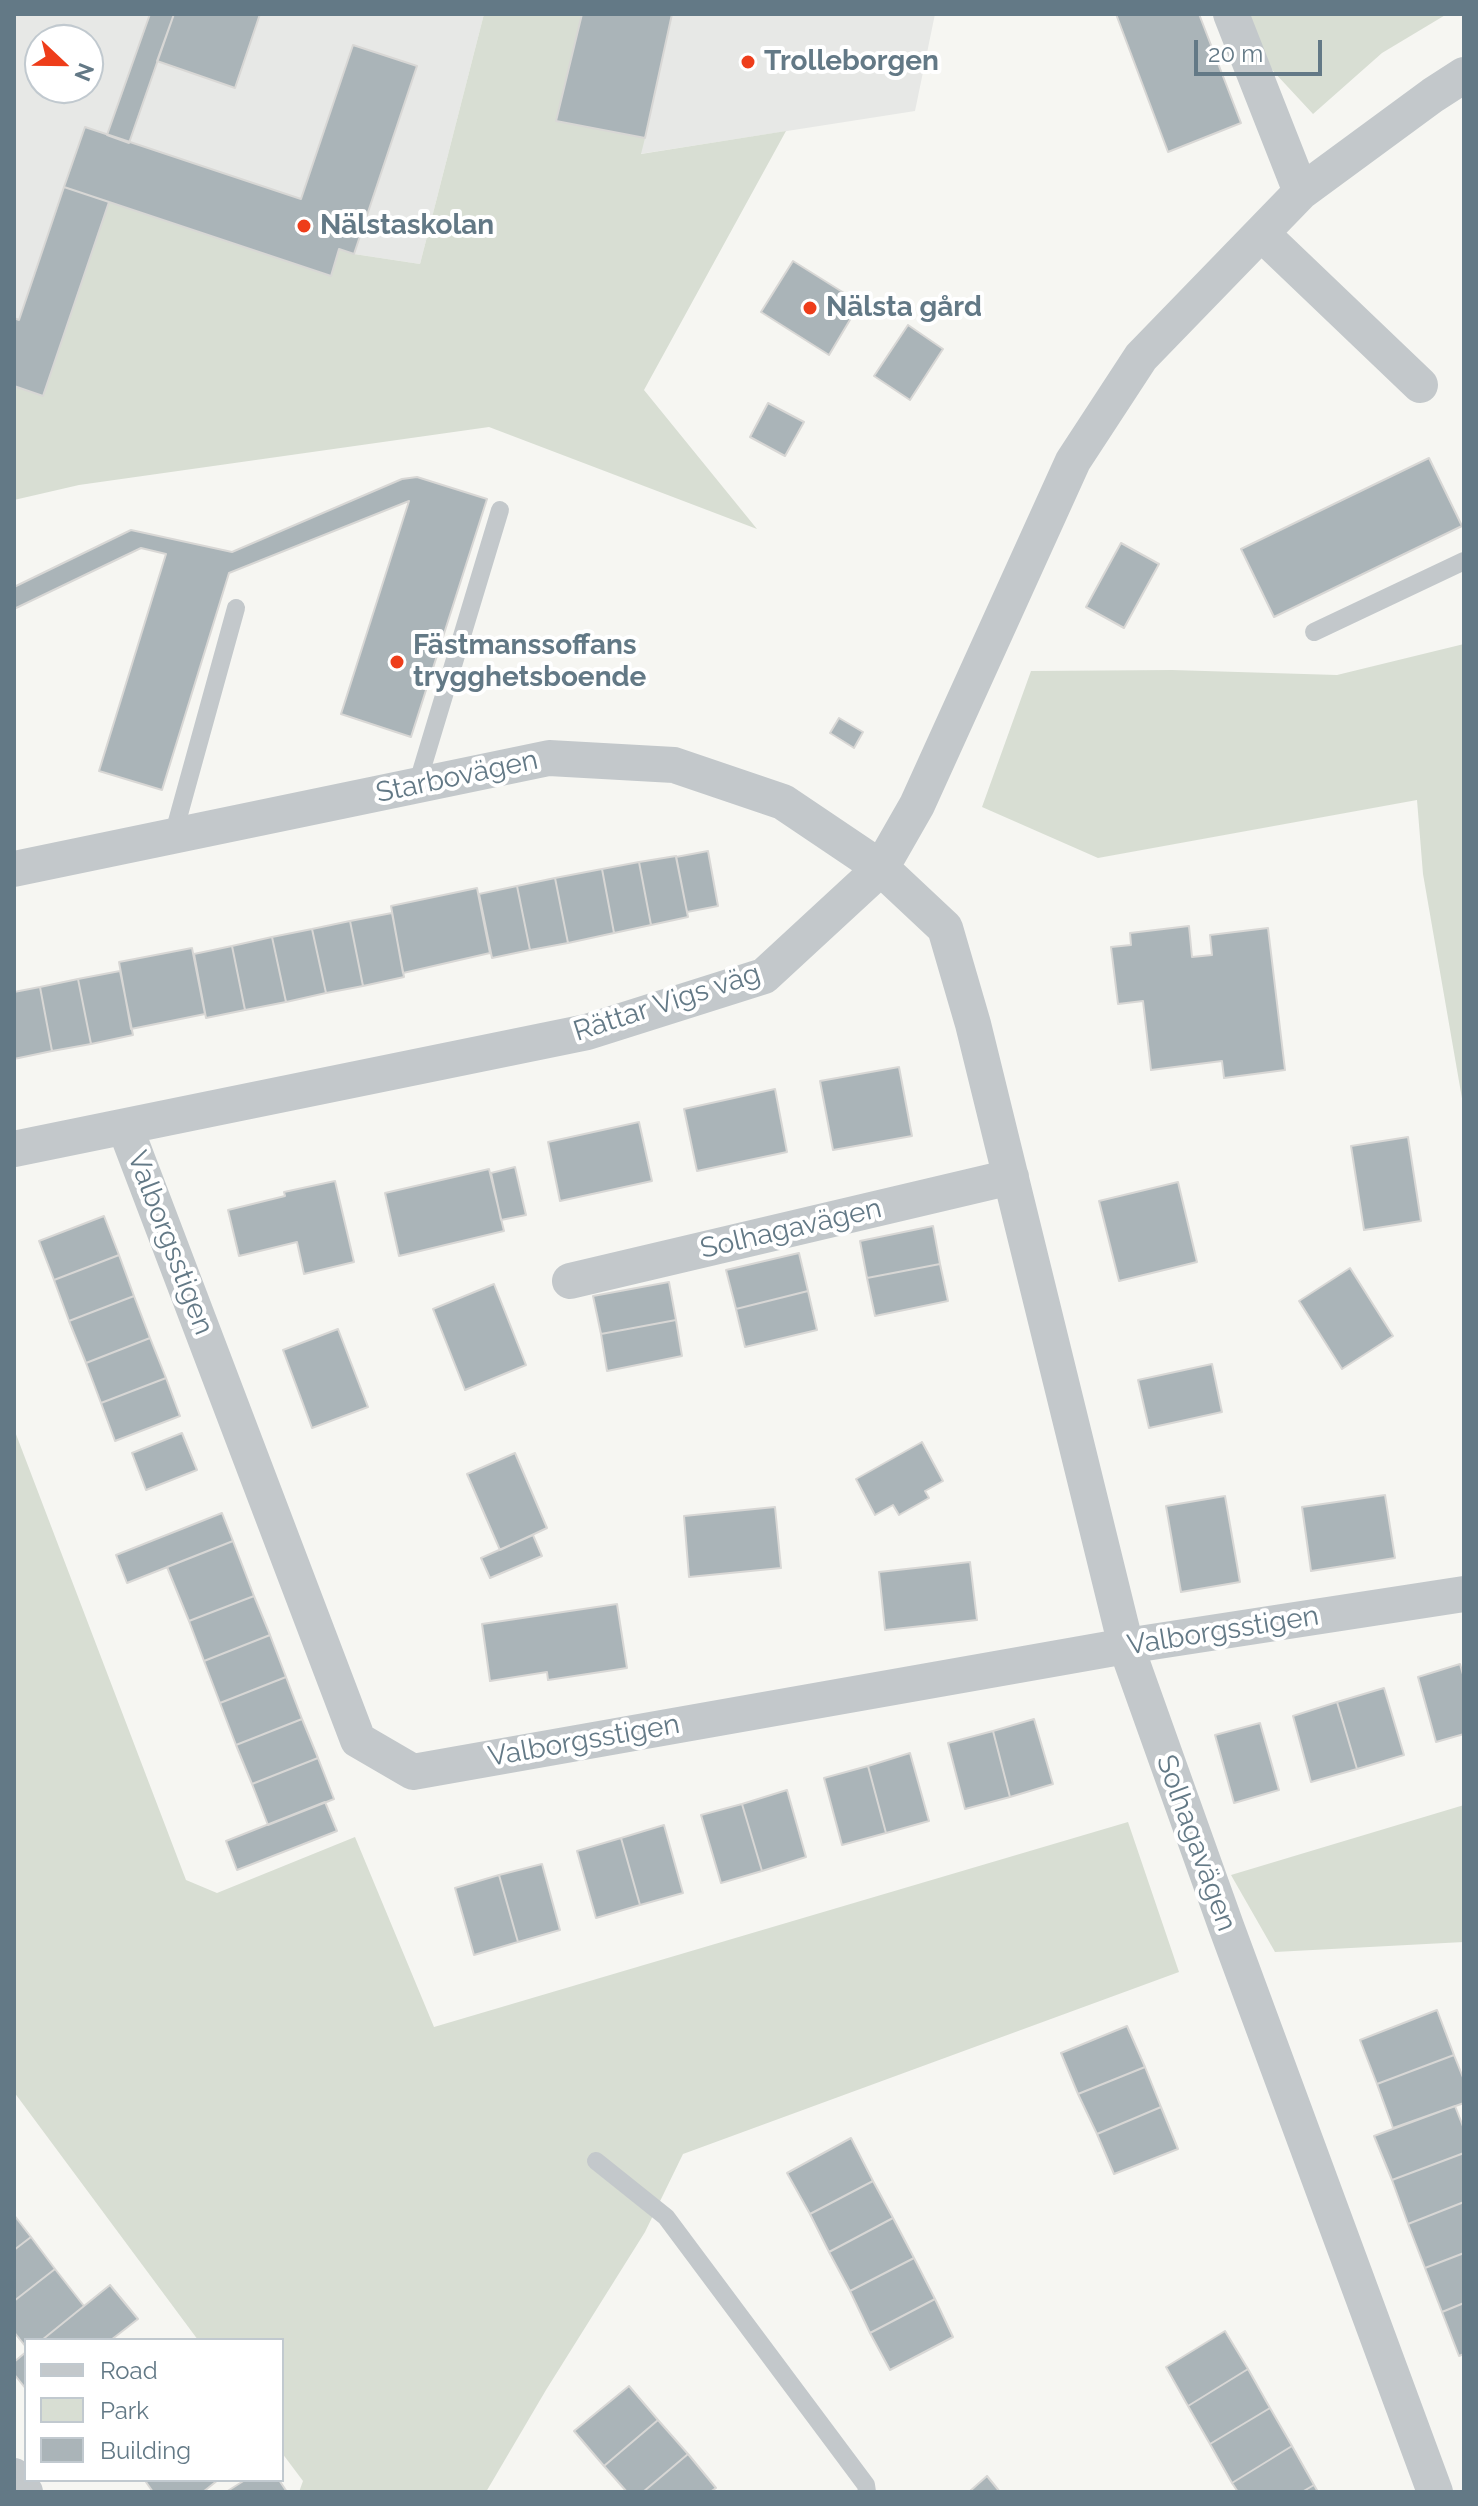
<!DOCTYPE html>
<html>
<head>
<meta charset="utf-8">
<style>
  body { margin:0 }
  #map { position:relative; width:1478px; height:2506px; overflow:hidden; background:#f6f6f2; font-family:Raleway,sans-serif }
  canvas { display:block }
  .frame { position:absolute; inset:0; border:16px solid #637986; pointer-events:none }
  .legend { position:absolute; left:24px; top:2338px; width:260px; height:144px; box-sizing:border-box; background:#fff; border:2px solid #c1c9cf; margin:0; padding:10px 14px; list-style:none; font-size:24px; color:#637986 }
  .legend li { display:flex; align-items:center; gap:16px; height:40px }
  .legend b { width:40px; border:2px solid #c1c9cf }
  .north { position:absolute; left:24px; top:24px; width:80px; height:80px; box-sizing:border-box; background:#fff; border:2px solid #c1c9cf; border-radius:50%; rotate:112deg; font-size:22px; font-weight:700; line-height:32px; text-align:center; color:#637986 }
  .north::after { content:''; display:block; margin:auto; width:28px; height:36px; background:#ee3d1a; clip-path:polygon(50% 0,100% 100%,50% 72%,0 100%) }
  .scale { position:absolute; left:1194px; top:40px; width:128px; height:36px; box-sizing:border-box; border:4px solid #637986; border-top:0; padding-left:10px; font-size:24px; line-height:28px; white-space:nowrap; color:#637986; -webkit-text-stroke:6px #fff; paint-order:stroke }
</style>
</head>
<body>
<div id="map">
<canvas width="1478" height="2506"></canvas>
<div class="frame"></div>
<ul class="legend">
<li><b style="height:10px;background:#c3c8cb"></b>Road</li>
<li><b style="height:22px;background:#d8ded3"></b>Park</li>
<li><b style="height:22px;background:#aab4b8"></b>Building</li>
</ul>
<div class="north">N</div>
<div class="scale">20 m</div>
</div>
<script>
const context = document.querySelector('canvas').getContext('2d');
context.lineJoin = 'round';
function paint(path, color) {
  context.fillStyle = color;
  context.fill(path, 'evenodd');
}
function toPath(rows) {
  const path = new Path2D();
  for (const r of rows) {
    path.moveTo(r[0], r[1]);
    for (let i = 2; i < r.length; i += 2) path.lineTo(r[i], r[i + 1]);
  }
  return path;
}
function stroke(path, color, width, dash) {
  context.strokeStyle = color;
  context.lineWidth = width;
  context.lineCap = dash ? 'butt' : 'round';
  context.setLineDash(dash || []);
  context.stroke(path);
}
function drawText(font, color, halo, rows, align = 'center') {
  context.font = font + ' Raleway,sans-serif';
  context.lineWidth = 8;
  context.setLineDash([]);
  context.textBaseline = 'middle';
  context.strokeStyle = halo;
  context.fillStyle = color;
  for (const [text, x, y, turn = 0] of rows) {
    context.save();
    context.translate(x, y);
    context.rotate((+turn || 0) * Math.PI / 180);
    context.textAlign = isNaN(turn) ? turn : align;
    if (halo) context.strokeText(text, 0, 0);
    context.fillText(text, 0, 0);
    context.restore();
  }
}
paint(toPath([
  [14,14,484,14,420,264,354,254,340,249,331,276,110,203,43,396,14,386],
  [40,40,88,40,88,88,40,88],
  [582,14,935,14,915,111,640,154,644,138,556,121]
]), '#e7e8e6');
paint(toPath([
  [484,14,582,14,556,121,645,138,641,154,786,131,644,390,757,529,489,427,79,485,14,500,14,386,43,396,109,202,330,276,339,249,354,254,420,264],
  [1242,14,1447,14,1382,53,1313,114,1261,58],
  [1464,644,1464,1110,1423,874,1417,800,1098,858,982,807,1031,671,1172,670,1337,675],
  [14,1429,186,1880,217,1893,355,1837,434,2027,1128,1822,1179,1972,683,2154,645,2232,546,2390,486,2492,299,2492,303,2481,282,2453,282,2340,198,2340,14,2092],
  [1464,1805,1464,1942,1275,1952,1231,1875]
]), '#d8ded3');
const building = toPath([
  [150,14,174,14,129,143,107,135,150,14],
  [174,14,260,14,235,88,157,61,174,14],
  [582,14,672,14,645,138,556,121,582,14],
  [1116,14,1199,14,1241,123,1168,152,1116,14],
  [353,45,417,66,354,254,339,249,331,276,64,187,85,127,301,199,353,45],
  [64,187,109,202,43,396,14,386,14,318,19,320,64,187],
  [793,261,860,303,829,355,761,312,793,261],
  [908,325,943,349,910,400,874,376,908,325],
  [768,403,804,422,785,456,750,437,768,403],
  [1429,458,1462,526,1274,617,1241,549,1429,458],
  [417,477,487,499,411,737,341,714,409,501,229,573,162,790,99,771,166,554,141,548,14,609,14,587,131,530,232,552,402,479,417,477],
  [1121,543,1159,564,1124,628,1086,607,1121,543],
  [839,718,863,732,854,748,830,733,839,718],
  [708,851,718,906,687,912,676,857,708,851],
  [676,856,688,917,651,925,639,862,676,856],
  [639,862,651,925,614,933,602,869,639,862],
  [602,869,614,933,568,943,555,878,602,869],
  [555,878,568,943,530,950,517,886,555,878],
  [517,886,530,950,492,958,479,894,517,886],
  [477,888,490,953,403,973,391,906,477,888],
  [392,913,404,977,363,986,350,921,392,913],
  [350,921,363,986,326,993,312,929,350,921],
  [1189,926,1192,957,1212,955,1210,935,1268,928,1285,1070,1224,1078,1222,1061,1151,1070,1143,1001,1118,1004,1111,947,1131,945,1130,933,1189,926],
  [312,929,326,993,286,1002,272,937,312,929],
  [272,937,286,1002,245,1010,232,946,272,937],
  [232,946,245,1010,206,1018,194,954,232,946],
  [192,948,205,1014,131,1029,119,962,192,948],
  [120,971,133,1035,91,1044,78,979,120,971],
  [78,979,91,1044,52,1051,40,987,78,979],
  [40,987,52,1051,14,1059,14,992,40,987],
  [899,1067,912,1136,833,1150,820,1081,899,1067],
  [775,1089,787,1152,697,1171,684,1109,775,1089],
  [639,1122,652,1181,560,1201,548,1142,639,1122],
  [1408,1137,1421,1221,1364,1230,1351,1146,1408,1137],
  [515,1167,526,1215,501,1220,491,1173,515,1167],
  [489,1169,504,1231,399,1256,385,1193,489,1169],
  [335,1181,354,1262,304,1274,297,1242,239,1256,228,1210,285,1196,284,1192,335,1181],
  [1178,1182,1197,1262,1119,1281,1099,1201,1178,1182],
  [104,1216,119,1255,54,1280,39,1241,104,1216],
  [933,1226,940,1264,867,1278,860,1241,933,1226],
  [799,1253,808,1291,736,1309,726,1270,799,1253],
  [119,1255,134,1296,69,1321,54,1280,119,1255],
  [940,1264,948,1301,875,1316,867,1278,940,1264],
  [1350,1268,1393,1336,1342,1369,1299,1301,1350,1268],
  [669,1282,676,1320,601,1334,593,1296,669,1282],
  [494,1284,526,1365,465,1390,433,1309,494,1284],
  [808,1291,817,1330,745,1347,736,1309,808,1291],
  [134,1296,150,1338,86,1363,69,1321,134,1296],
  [676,1320,682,1356,607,1371,601,1334,676,1320],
  [338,1329,368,1407,312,1428,283,1350,338,1329],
  [150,1338,166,1378,101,1403,86,1363,150,1338],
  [1212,1364,1222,1412,1149,1428,1138,1380,1212,1364],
  [166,1378,180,1416,115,1441,101,1403,166,1378],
  [182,1433,197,1470,146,1490,132,1453,182,1433],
  [922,1442,943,1481,925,1491,929,1498,899,1515,893,1505,875,1515,856,1479,922,1442],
  [515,1453,547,1528,500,1550,467,1474,515,1453],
  [1385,1495,1395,1558,1311,1571,1302,1507,1385,1495],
  [1225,1496,1240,1582,1181,1592,1166,1506,1225,1496],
  [775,1507,781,1568,689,1577,684,1516,775,1507],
  [222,1513,233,1541,127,1583,116,1555,222,1513],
  [533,1535,542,1556,490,1578,481,1558,533,1535],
  [233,1541,254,1596,189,1621,167,1567,233,1541],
  [970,1562,977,1620,885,1630,879,1572,970,1562],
  [254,1596,270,1635,204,1661,189,1621,254,1596],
  [617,1604,627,1668,548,1680,547,1672,490,1681,482,1624,617,1604],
  [270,1635,286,1677,220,1703,204,1661,270,1635],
  [1460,1664,1464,1678,1464,1734,1436,1742,1418,1677,1460,1664],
  [286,1677,302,1719,236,1745,220,1703,286,1677],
  [1384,1688,1404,1755,1357,1769,1337,1702,1384,1688],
  [1337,1702,1357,1769,1311,1782,1293,1716,1337,1702],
  [302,1719,318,1758,252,1784,236,1745,302,1719],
  [1034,1719,1053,1784,1010,1797,993,1731,1034,1719],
  [1260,1723,1279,1790,1234,1803,1215,1735,1260,1723],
  [993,1731,1010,1797,965,1809,948,1743,993,1731],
  [910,1753,929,1821,886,1833,868,1766,910,1753],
  [318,1758,334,1799,268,1825,252,1784,318,1758],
  [868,1766,886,1833,842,1845,824,1778,868,1766],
  [787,1790,806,1857,762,1871,742,1804,787,1790],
  [325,1802,337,1831,237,1870,226,1841,325,1802],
  [742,1804,762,1871,721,1883,701,1815,742,1804],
  [664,1825,683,1893,640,1905,621,1838,664,1825],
  [621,1838,640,1905,596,1918,577,1851,621,1838],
  [542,1864,560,1930,518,1942,499,1875,542,1864],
  [499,1875,518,1942,474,1955,455,1888,499,1875],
  [1437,2010,1454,2055,1377,2084,1360,2040,1437,2010],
  [1127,2026,1145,2067,1078,2094,1061,2053,1127,2026],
  [1454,2055,1464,2080,1464,2103,1393,2128,1377,2084,1454,2055],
  [1145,2067,1161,2107,1097,2134,1078,2094,1145,2067],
  [1455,2106,1464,2129,1464,2153,1392,2180,1374,2136,1455,2106],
  [1161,2107,1178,2149,1114,2174,1097,2134,1161,2107],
  [851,2138,873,2181,810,2214,787,2173,851,2138],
  [1464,2153,1464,2202,1408,2224,1392,2180,1464,2153],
  [873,2181,893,2218,829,2252,810,2214,873,2181],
  [1464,2202,1464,2253,1425,2268,1408,2224,1464,2202],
  [14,2215,31,2237,14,2250,14,2215],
  [893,2218,914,2258,850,2291,829,2252,893,2218],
  [31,2237,55,2269,14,2301,14,2250,31,2237],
  [1464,2253,1464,2303,1442,2312,1425,2268,1464,2253],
  [914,2258,935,2299,870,2333,850,2291,914,2258],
  [55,2269,84,2306,42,2340,26,2340,26,2347,14,2332,14,2301,55,2269],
  [110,2285,138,2319,111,2340,42,2340,110,2285],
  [935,2299,953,2337,890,2370,870,2333,935,2299],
  [1464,2303,1464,2354,1459,2356,1442,2312,1464,2303],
  [1225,2331,1248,2369,1188,2406,1166,2367,1225,2331],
  [26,2352,26,2389,14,2374,14,2362,26,2352],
  [1248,2369,1270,2408,1210,2444,1188,2406,1248,2369],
  [629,2386,658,2420,604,2466,574,2431,629,2386],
  [1270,2408,1292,2446,1232,2483,1210,2444,1270,2408],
  [658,2420,688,2454,643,2492,627,2492,604,2466,658,2420],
  [1292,2446,1314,2485,1302,2492,1238,2492,1232,2483,1292,2446],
  [688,2454,716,2488,710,2492,643,2492,688,2454],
  [987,2476,1000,2492,969,2492,987,2476],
  [149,2480,218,2480,203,2492,153,2492,146,2482,149,2480],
  [245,2480,279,2480,287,2492,226,2492,245,2480],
  [1314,2485,1318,2492,1302,2492,1314,2485]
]);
paint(building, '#aab4b8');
stroke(building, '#d8d7d5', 2);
stroke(toPath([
  [1314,632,1464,561],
  [417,785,500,510],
  [173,836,236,608],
  [596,2161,666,2217,866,2485,867,2492]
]), '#c3c8cb', 18);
stroke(toPath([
  [1231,14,1301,192],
  [1262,234,1420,385],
  [14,869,549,758,674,765,783,802,881,868,945,928,973,1024,1126,1646,1226,1926,1435,2492],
  [125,1127,358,1740,413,1772,1126,1646,1464,1594],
  [14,1149,587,1032,764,976,881,868,917,805,1073,461,1141,357,1301,192,1433,95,1464,75],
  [570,1281,1011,1177],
  [14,2476,25,2492]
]), '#c3c8cb', 36);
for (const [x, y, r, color] of [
  [748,62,8,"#ee3d1a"],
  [304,226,8,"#ee3d1a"],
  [810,308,8,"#ee3d1a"],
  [397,662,8,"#ee3d1a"]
]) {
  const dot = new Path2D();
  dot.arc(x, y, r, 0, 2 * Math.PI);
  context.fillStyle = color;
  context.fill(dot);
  stroke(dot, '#fff', 3);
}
drawText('bold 28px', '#637986', '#fff', [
  ["Trolleborgen",764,62],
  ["Nälstaskolan",320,226],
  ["Nälsta gård",826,308],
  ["Fästmanssoffans",413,646],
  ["trygghetsboende",413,678]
], 'left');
drawText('28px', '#637986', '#fff', [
  ["Starbovägen",457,777,-12],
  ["Rättar Vigs väg",667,1003,-18],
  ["Solhagavägen",791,1229,-13],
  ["Valborgsstigen",170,1243,69],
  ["Valborgsstigen",1223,1631,-9],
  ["Valborgsstigen",584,1741,-10],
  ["Solhagavägen",1196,1843,70]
]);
</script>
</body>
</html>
